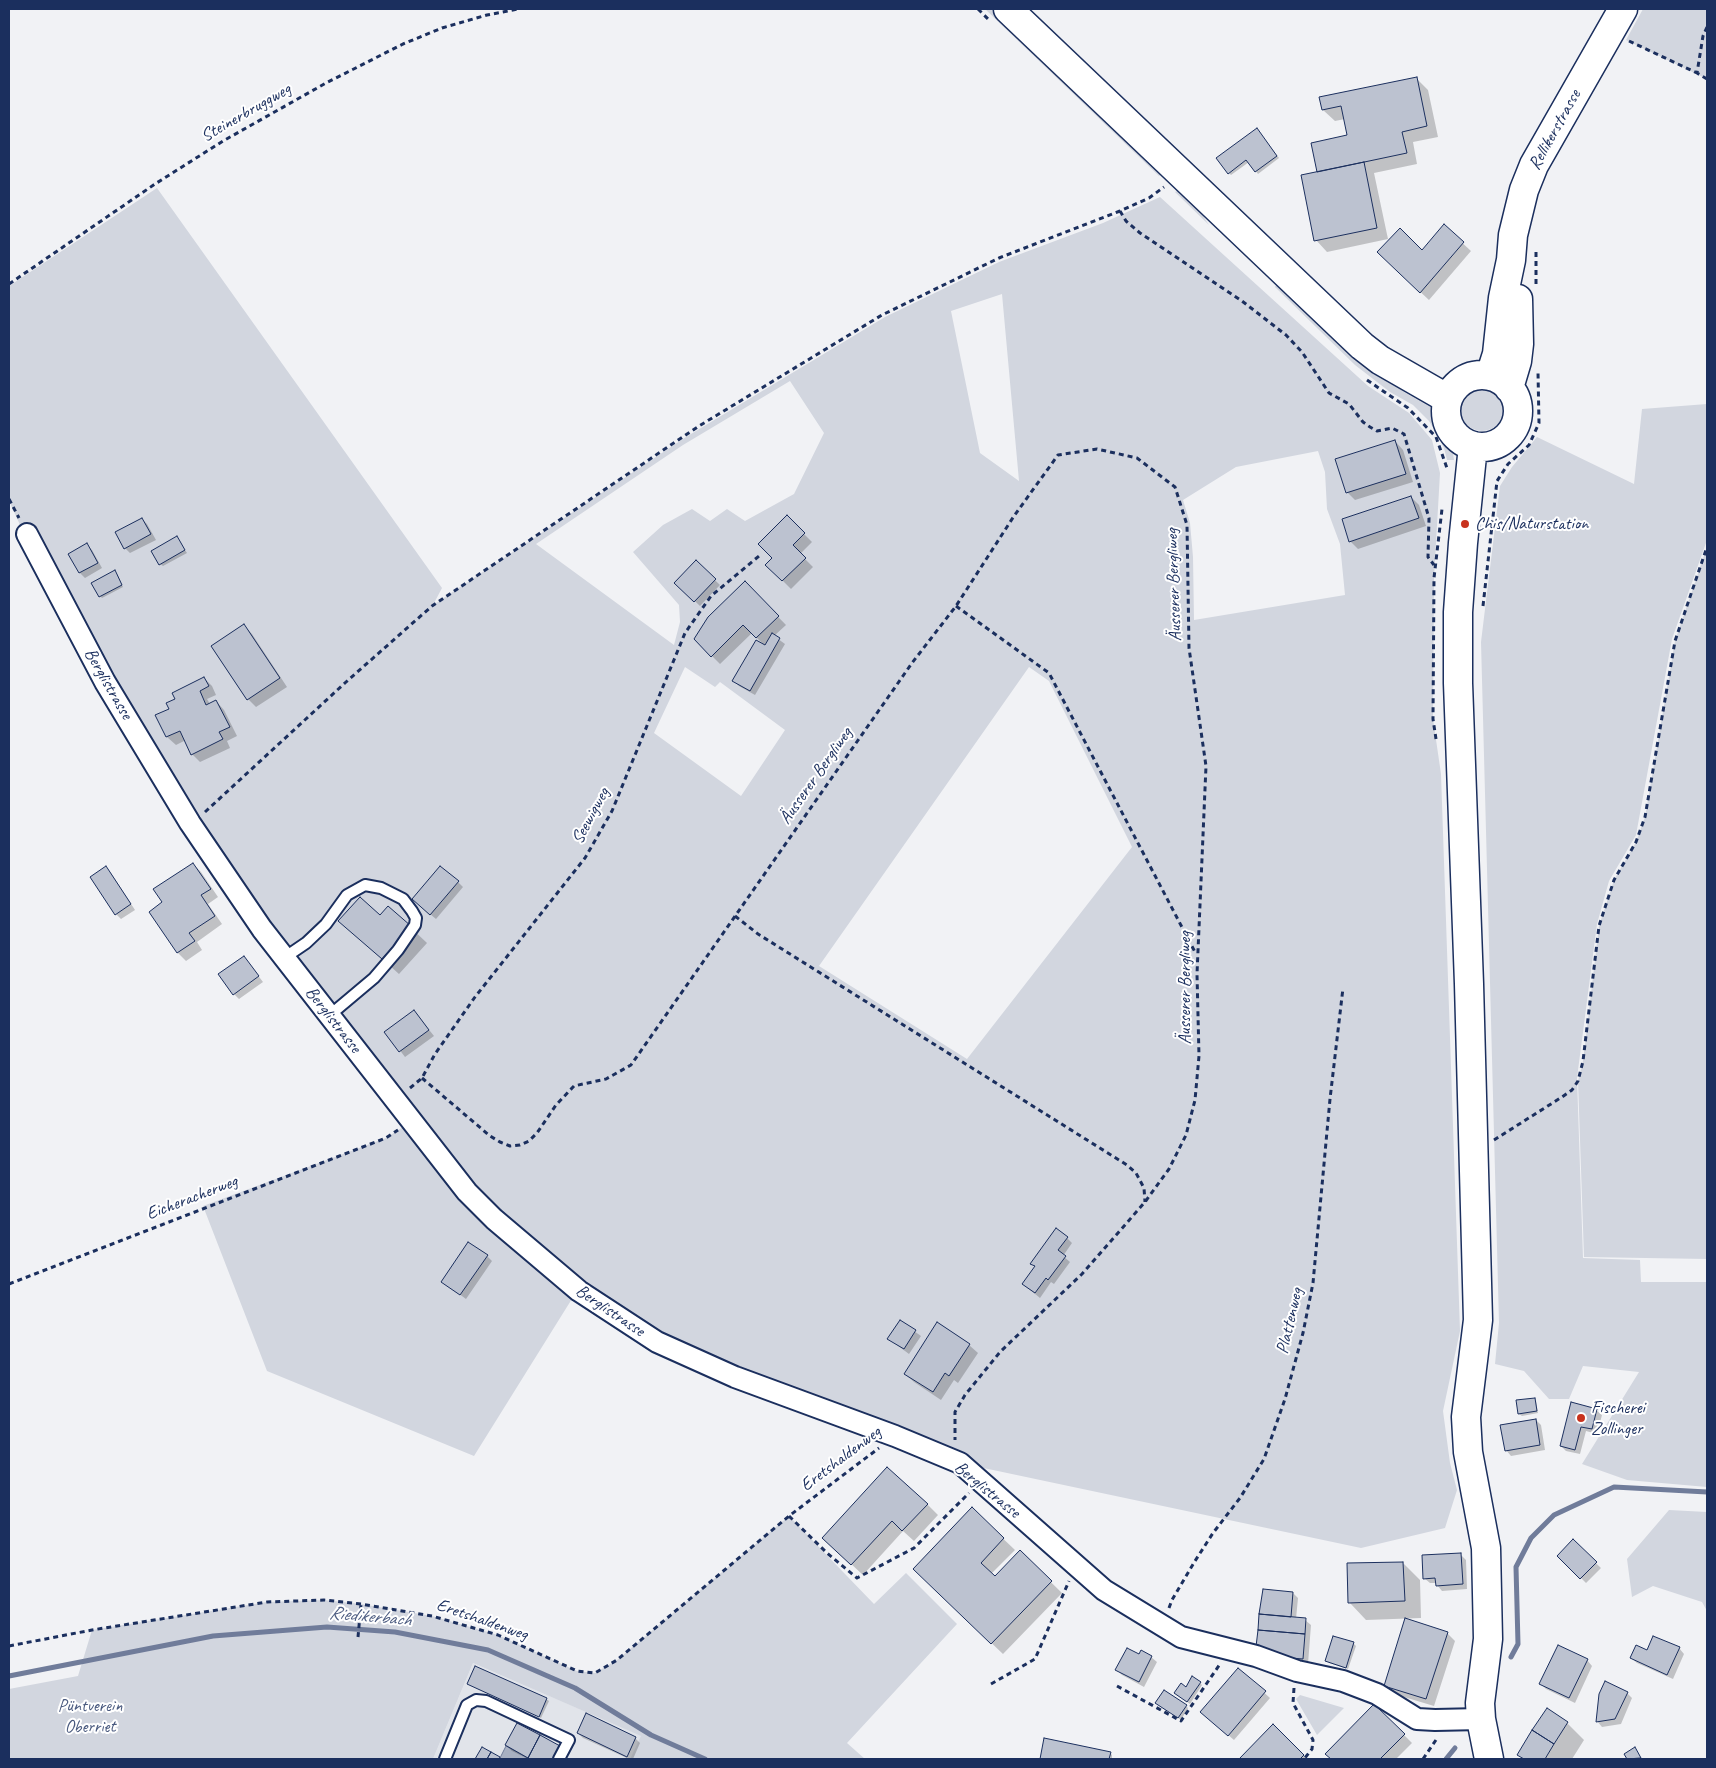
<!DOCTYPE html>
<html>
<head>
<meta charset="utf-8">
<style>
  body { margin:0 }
  #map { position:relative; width:1716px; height:1768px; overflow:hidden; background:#f1f2f5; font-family:Caveat,sans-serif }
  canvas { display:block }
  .frame { position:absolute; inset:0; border:10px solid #1b2f5e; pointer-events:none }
</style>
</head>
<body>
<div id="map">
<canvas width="1716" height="1768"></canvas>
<div class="frame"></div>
</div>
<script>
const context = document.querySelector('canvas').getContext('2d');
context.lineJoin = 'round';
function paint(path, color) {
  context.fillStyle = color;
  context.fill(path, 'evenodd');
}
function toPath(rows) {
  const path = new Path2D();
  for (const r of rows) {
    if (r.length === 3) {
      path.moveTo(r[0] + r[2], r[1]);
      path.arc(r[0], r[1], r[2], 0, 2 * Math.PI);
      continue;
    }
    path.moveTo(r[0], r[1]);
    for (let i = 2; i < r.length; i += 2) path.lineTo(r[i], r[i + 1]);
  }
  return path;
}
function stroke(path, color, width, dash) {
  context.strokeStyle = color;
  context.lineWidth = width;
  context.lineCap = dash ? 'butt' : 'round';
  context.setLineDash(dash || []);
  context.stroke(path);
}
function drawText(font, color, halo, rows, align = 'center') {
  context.font = font + ' Caveat,sans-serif';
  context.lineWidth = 4;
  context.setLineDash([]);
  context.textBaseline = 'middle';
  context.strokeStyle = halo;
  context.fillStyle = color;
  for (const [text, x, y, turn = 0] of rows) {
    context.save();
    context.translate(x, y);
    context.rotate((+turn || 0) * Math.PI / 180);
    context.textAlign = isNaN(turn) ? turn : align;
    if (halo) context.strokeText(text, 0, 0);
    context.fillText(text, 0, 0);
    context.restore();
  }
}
paint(toPath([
  [473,1663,642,1736,630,1759,433,1759]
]), '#e1e4ea');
paint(toPath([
  [985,9,993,9,1164,172,1159,176],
  [1643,9,1707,9,1707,79,1626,40],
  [157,188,442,588,433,605,686,437,885,317,999,262,1103,223,1160,197,1368,386,1409,413,1432,440,1440,473,1434,578,1433,719,1441,774,1460,1331,1443,1411,1450,1463,1457,1490,1445,1528,1361,1548,960,1463,646,1349,575,1294,474,1456,267,1371,203,1206,386,1138,406,1125,187,823,27,540,9,501,9,286],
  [1002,294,1019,481,980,453,951,311],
  [790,381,824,433,794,494,745,521,727,509,710,521,692,509,663,525,633,552,679,605,680,622,674,645,536,544,683,445],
  [1395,440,1346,493,1335,459],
  [1318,451,1325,472,1327,509,1340,544,1345,595,1194,620,1193,557,1190,523,1183,500,1236,467],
  [1411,496,1419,518,1349,542,1342,519],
  [685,667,715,687,720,682,785,730,741,796,654,733],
  [1029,667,1049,681,1132,847,967,1059,819,966],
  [1181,189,1192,200,1209,225,1175,192],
  [1276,285,1294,296,1360,358,1404,392,1432,408,1452,447,1454,460,1447,460,1444,448,1437,434,1429,421,1413,405,1390,392,1355,365,1275,287],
  [1482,409,22],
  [1707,404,1707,540,1672,639,1636,835,1609,881,1597,924,1577,1078,1583,1258,1640,1260,1641,1282,1707,1282,1707,1487,1627,1480,1582,1464,1639,1372,1583,1366,1569,1399,1549,1399,1524,1371,1495,1364,1499,1323,1481,642,1500,486,1512,467,1537,437,1634,484,1642,409],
  [1707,547,1707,1259,1584,1257,1578,1081,1583,1061,1599,926,1614,880,1636,842,1645,817,1675,641],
  [1669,1510,1707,1512,1707,1611,1702,1602,1653,1586,1632,1597,1627,1559],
  [789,1516,874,1604,906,1573,957,1624,847,1743,865,1759,630,1759,641,1736,473,1663,433,1759,9,1759,9,1689,78,1676,92,1630,267,1602,324,1600,361,1604,432,1616,498,1635,577,1671,595,1673,617,1660],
  [1300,1695,1344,1708,1317,1735,1296,1699]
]), '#d2d6df');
const water = toPath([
  [506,1746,528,1758,527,1759,503,1759,500,1758,506,1746]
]);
paint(water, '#a8b0c2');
stroke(water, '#707c9a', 1);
paint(toPath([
  [1416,78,1428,90,1438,137,1413,142,1417,164,1374,173,1388,239,1327,252,1316,240,1319,173,1349,136,1345,119,1335,121,1323,110],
  [1259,132,1279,158,1258,174,1249,162,1231,175,1229,173],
  [1444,226,1471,251,1429,300,1386,260,1422,252],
  [1395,441,1403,450,1413,482,1355,500,1347,492],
  [1411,497,1419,505,1426,526,1358,549,1350,541],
  [787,517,812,542,800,554,813,567,791,589,767,565,774,558],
  [142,519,147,524,156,540,130,553,125,548],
  [177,538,187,553,163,566,160,564],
  [87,545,92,550,102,568,85,578,80,573],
  [696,562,720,585,700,606,676,583],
  [117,574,123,587,102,598,100,596],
  [745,583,786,625,774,636,785,644,755,695,739,686,734,681,764,645,752,633,720,664,695,639],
  [244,626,252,634,287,687,256,707,248,699],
  [204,678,212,686,216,695,207,699,210,704,216,701,224,710,237,736,227,741,230,748,200,762,192,754,186,740,176,745,167,737,157,716,171,709,177,700],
  [193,864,201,872,218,897,208,904,222,924,197,942,202,950,186,961,178,953,150,912,164,903],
  [106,868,111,873,135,910,121,919,116,914],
  [458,882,463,887,436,919,418,904],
  [380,917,410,927,427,943,399,974,340,921],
  [244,957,263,982,239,999,234,994],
  [414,1011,434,1036,405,1057,386,1032],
  [1067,1238,1072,1243,1063,1256,1070,1262,1054,1284,1051,1282,1040,1298,1023,1284,1036,1267,1032,1263],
  [487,1256,492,1261,466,1299,443,1282],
  [900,1321,921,1336,909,1354,889,1339],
  [969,1345,978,1353,958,1383,954,1380,941,1400,914,1382,905,1374],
  [1534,1399,1536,1401,1538,1413,1522,1416,1519,1414],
  [1596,1410,1602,1415,1597,1434,1586,1431,1580,1454,1566,1451,1561,1446],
  [1536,1420,1541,1425,1545,1450,1511,1456,1506,1450],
  [927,1504,938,1515,914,1541,903,1531,863,1575,823,1538],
  [972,1509,1015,1550,991,1574,995,1578,1020,1552,1062,1593,1003,1654,925,1580],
  [1573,1541,1601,1568,1586,1583,1559,1556],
  [1460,1554,1466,1560,1467,1589,1442,1591,1437,1585,1437,1583,1430,1583,1424,1578],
  [1403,1563,1420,1580,1421,1618,1366,1620,1350,1603],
  [1293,1593,1298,1598,1296,1619,1305,1620,1311,1625,1308,1664,1262,1660],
  [1447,1633,1455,1641,1434,1706,1394,1694,1386,1685],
  [1353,1643,1356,1646,1348,1669,1329,1663,1327,1661],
  [1679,1648,1684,1654,1673,1679,1637,1663,1631,1658],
  [1151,1657,1157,1662,1144,1687,1122,1675,1117,1670],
  [1587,1660,1592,1666,1575,1703,1546,1689,1541,1684],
  [1238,1669,1270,1698,1234,1740,1207,1717],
  [1200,1683,1202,1685,1190,1704,1175,1693],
  [468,1684,546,1699,549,1701,541,1718],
  [1627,1693,1632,1698,1621,1724,1602,1727,1597,1721],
  [1159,1705,1186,1706,1188,1708,1181,1720],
  [1374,1705,1412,1743,1396,1759,1332,1759,1327,1754],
  [1567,1723,1584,1740,1572,1759,1523,1759,1519,1754],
  [1273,1726,1307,1759,1241,1759],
  [578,1733,635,1738,640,1743,633,1759,629,1759,583,1738],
  [506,1745,559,1747,562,1749,556,1759,528,1759,512,1751],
  [1110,1753,1112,1755,1112,1759,1041,1759]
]), '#0003');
stroke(toPath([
  [1511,1657,1518,1644,1516,1567,1531,1538,1554,1515,1614,1487,1707,1492],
  [9,1676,213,1636,327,1627,395,1632,488,1650,575,1688,651,1735,705,1759],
  [1446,1759,1455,1748]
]), '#707c9a', 5);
const building = toPath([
  [1417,77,1427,126,1402,132,1407,153,1317,172,1311,143,1347,135,1341,106,1322,110,1319,97,1417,77],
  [1257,128,1277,156,1255,172,1246,160,1228,174,1216,158,1257,128],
  [1364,162,1377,228,1314,241,1301,175,1364,162],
  [1444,224,1464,242,1420,293,1377,252,1400,228,1422,250,1444,224],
  [1395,440,1406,474,1346,493,1335,459,1395,440],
  [1411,496,1419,518,1349,542,1342,519,1411,496],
  [787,515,805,533,793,545,806,558,782,581,765,565,772,558,758,544,787,515],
  [142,518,151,534,124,549,115,532,142,518],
  [177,536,185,550,159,565,151,551,177,536],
  [87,543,98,563,79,573,68,554,87,543],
  [696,560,716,579,694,602,674,583,696,560],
  [115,570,122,585,99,597,91,583,115,570],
  [745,581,779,616,756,638,743,625,711,657,694,639,708,617,745,581],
  [244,624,280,678,247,700,211,646,244,624],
  [772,633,780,638,750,691,732,681,756,640,765,645,772,633],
  [204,677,209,686,200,691,206,705,216,700,230,727,219,732,223,739,191,755,180,731,166,737,155,715,169,709,166,703,175,699,172,693,204,677],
  [193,863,211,889,201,895,215,916,189,933,195,941,177,953,149,912,162,902,153,889,193,863],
  [106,866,131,904,115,915,90,877,106,866],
  [440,866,459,881,430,915,412,899,440,866],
  [360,897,380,915,388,906,411,926,382,959,338,921,360,897],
  [244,956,259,976,233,995,218,974,244,956],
  [414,1010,429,1030,399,1052,384,1032,414,1010],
  [1056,1228,1068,1237,1058,1250,1066,1256,1048,1280,1046,1278,1035,1293,1022,1284,1035,1266,1030,1264,1056,1228],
  [468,1242,488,1255,460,1295,441,1282,468,1242],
  [900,1320,916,1330,904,1349,887,1339,900,1320],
  [937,1322,970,1344,949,1376,945,1373,933,1392,904,1374,937,1322],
  [1535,1398,1537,1411,1518,1414,1516,1400,1535,1398],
  [1571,1402,1597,1409,1592,1429,1581,1427,1575,1450,1560,1446,1571,1402],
  [1536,1419,1540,1445,1505,1451,1500,1425,1536,1419],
  [887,1467,928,1504,902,1531,892,1521,851,1565,822,1538,887,1467],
  [972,1507,1004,1538,981,1563,995,1576,1020,1550,1052,1581,991,1644,913,1569,972,1507],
  [1573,1539,1597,1562,1580,1579,1557,1556,1573,1539],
  [1461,1553,1463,1584,1436,1586,1435,1578,1423,1579,1422,1555,1461,1553],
  [1403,1562,1405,1601,1348,1603,1347,1563,1403,1562],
  [1263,1589,1293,1592,1291,1617,1259,1614,1263,1589],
  [1259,1614,1306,1618,1305,1634,1258,1630,1259,1614],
  [1405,1618,1448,1632,1426,1699,1384,1686,1405,1618],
  [1258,1630,1305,1634,1303,1659,1255,1655,1258,1630],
  [1333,1636,1354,1642,1346,1668,1325,1661,1333,1636],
  [1653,1636,1680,1647,1667,1675,1630,1658,1636,1645,1647,1650,1653,1636],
  [1558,1645,1588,1659,1569,1698,1539,1684,1558,1645],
  [1127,1648,1139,1654,1141,1650,1152,1656,1139,1682,1115,1670,1127,1648],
  [475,1666,547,1698,539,1717,467,1684,475,1666],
  [1238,1668,1266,1691,1228,1736,1200,1712,1238,1668],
  [1192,1676,1201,1682,1187,1702,1174,1693,1181,1683,1186,1687,1192,1676],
  [1605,1681,1628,1692,1615,1719,1596,1722,1599,1694,1605,1681],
  [1164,1690,1187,1705,1178,1718,1155,1703,1164,1690],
  [1374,1704,1405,1734,1380,1759,1331,1759,1325,1754,1374,1704],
  [1547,1708,1568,1722,1554,1744,1532,1730,1547,1708],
  [586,1713,636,1737,627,1757,577,1733,586,1713],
  [517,1723,540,1735,528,1758,505,1745,517,1723],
  [1273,1724,1304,1755,1300,1759,1239,1759,1273,1724],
  [1532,1730,1554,1744,1545,1759,1524,1759,1517,1755,1532,1730],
  [540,1735,560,1746,553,1759,530,1759,528,1758,540,1735],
  [1044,1738,1111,1752,1109,1759,1040,1759,1044,1738],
  [482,1747,491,1752,487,1759,475,1759,482,1747],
  [1635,1747,1641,1758,1627,1759,1624,1754,1635,1747],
  [491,1752,500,1757,499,1759,487,1759,491,1752]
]);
paint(building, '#bcc2d0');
stroke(building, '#1b2f5e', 1);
const lane = toPath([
  [284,958,306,943,326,924,347,895,365,885,381,888,403,899,412,911,416,918,415,925,398,950,374,978,330,1015],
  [445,1759,467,1705,476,1700,486,1701,569,1740,559,1759]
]);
const street = toPath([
  [27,534,105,682,190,823,262,929,467,1192,494,1219,579,1291,657,1342,735,1377,895,1436,960,1463,1104,1590,1181,1637,1256,1656,1297,1671,1343,1681,1377,1694,1417,1719,1435,1720,1481,1719]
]);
const secondary = toPath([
  [1008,9,1362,346,1380,360,1448,399],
  [1482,411,36],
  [1490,376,1497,354,1503,298,1511,260,1513,235,1524,190,1534,165,1623,9],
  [1509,388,1517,361,1519,344,1518,299],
  [1473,446,1463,543,1458,612,1458,683,1469,984,1478,1320,1466,1417,1468,1452,1486,1548,1488,1639,1480,1703,1481,1719,1489,1759]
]);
stroke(lane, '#1b2f5e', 14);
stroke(street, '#1b2f5e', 24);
stroke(secondary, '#1b2f5e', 31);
stroke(toPath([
  [978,9,988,19],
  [1707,27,1703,36,1697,73,1707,79],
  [1629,41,1697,73],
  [1120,211,1126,221,1140,233,1242,301,1286,335,1302,352,1329,393,1349,404,1363,422,1370,427,1377,431,1392,428,1404,434,1429,518,1428,557,1434,565],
  [1536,252,1536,286],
  [9,284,155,184,223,141,326,83,403,44,442,28,487,15,518,9],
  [1367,380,1408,408,1436,437,1448,471],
  [9,499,19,518],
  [956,606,1049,673,1196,954],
  [1483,606,1497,481,1508,464,1529,445,1539,423,1538,372],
  [1436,739,1433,719,1434,578,1442,509],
  [205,812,346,682,432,606,699,426,882,315,999,258,1120,211,1149,198,1164,187],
  [735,916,758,934,1127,1165,1136,1173,1144,1188,1145,1202],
  [422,1078,490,1136,500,1142,510,1146,520,1145,529,1141,537,1133,556,1105,574,1086,606,1079,631,1065,912,663,956,606,1014,516,1058,455,1097,449,1137,458,1175,487,1187,525,1189,648,1206,766,1197,974,1199,1056,1195,1100,1186,1135,1169,1169,1145,1202,1082,1274,1000,1352,965,1395,955,1412,955,1440],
  [410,1088,422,1078,435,1054,475,997,585,858,612,811,685,633,711,596,759,556],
  [1494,1140,1562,1097,1572,1090,1578,1081,1583,1061,1599,926,1614,880,1636,842,1645,817,1675,641,1707,547],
  [9,1284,386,1138,398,1130],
  [789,1516,827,1553,857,1578,914,1548,969,1493],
  [1169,1608,1172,1600,1195,1561,1213,1533,1240,1498,1264,1459,1285,1399,1303,1333,1313,1283,1330,1099,1343,988],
  [358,1637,361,1604],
  [9,1646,92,1630,267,1602,324,1600,361,1604,432,1616,498,1635,577,1671,595,1673,617,1660,789,1516,879,1448],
  [991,1684,1035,1659,1069,1581],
  [1117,1686,1181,1721,1220,1664],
  [1294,1688,1293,1703,1313,1740,1312,1749,1304,1759],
  [1423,1759,1438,1737]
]), '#1b2f5e', 3, [5, 4]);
stroke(lane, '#fff', 10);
stroke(street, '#fff', 20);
stroke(secondary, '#fff', 28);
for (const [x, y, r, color] of [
  [1465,524,5,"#c8321e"],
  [1581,1418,5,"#c8321e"]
]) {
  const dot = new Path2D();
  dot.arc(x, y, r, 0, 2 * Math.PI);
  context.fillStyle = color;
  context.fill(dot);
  stroke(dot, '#fff', 2);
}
drawText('18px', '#1b2f5e', '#fff', [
  ["Steinerbruggweg",246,113,-30],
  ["Rellikerstrasse",1555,130,-61],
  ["Äusserer Bergliweg",1174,585,-92],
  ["Berglistrasse",108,684,60],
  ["Äusserer Bergliweg",816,776,-55],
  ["Seewigweg",591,816,-62],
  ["Äusserer Bergliweg",1185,988,-90],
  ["Berglistrasse",333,1020,52],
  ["Eicheracherweg",192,1198,-21],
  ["Berglistrasse",610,1311,34],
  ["Plattenweg",1290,1321,-77],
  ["Eretshaldenweg",841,1459,-37],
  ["Berglistrasse",987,1490,39],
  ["Eretshaldenweg",482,1620,19]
]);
drawText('18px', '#1b2f5e', '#fff', [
  ["Chis/Naturstation",1475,524],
  ["Fischerei",1591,1408],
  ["Zollinger",1591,1429]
], 'left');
drawText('18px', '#49597e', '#fff', [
  ["Püntverein",90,1706],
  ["Oberriet",90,1727]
]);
drawText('italic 19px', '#4c5c81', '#fff', [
  ["Riedikerbach",370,1617,5]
]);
</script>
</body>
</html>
